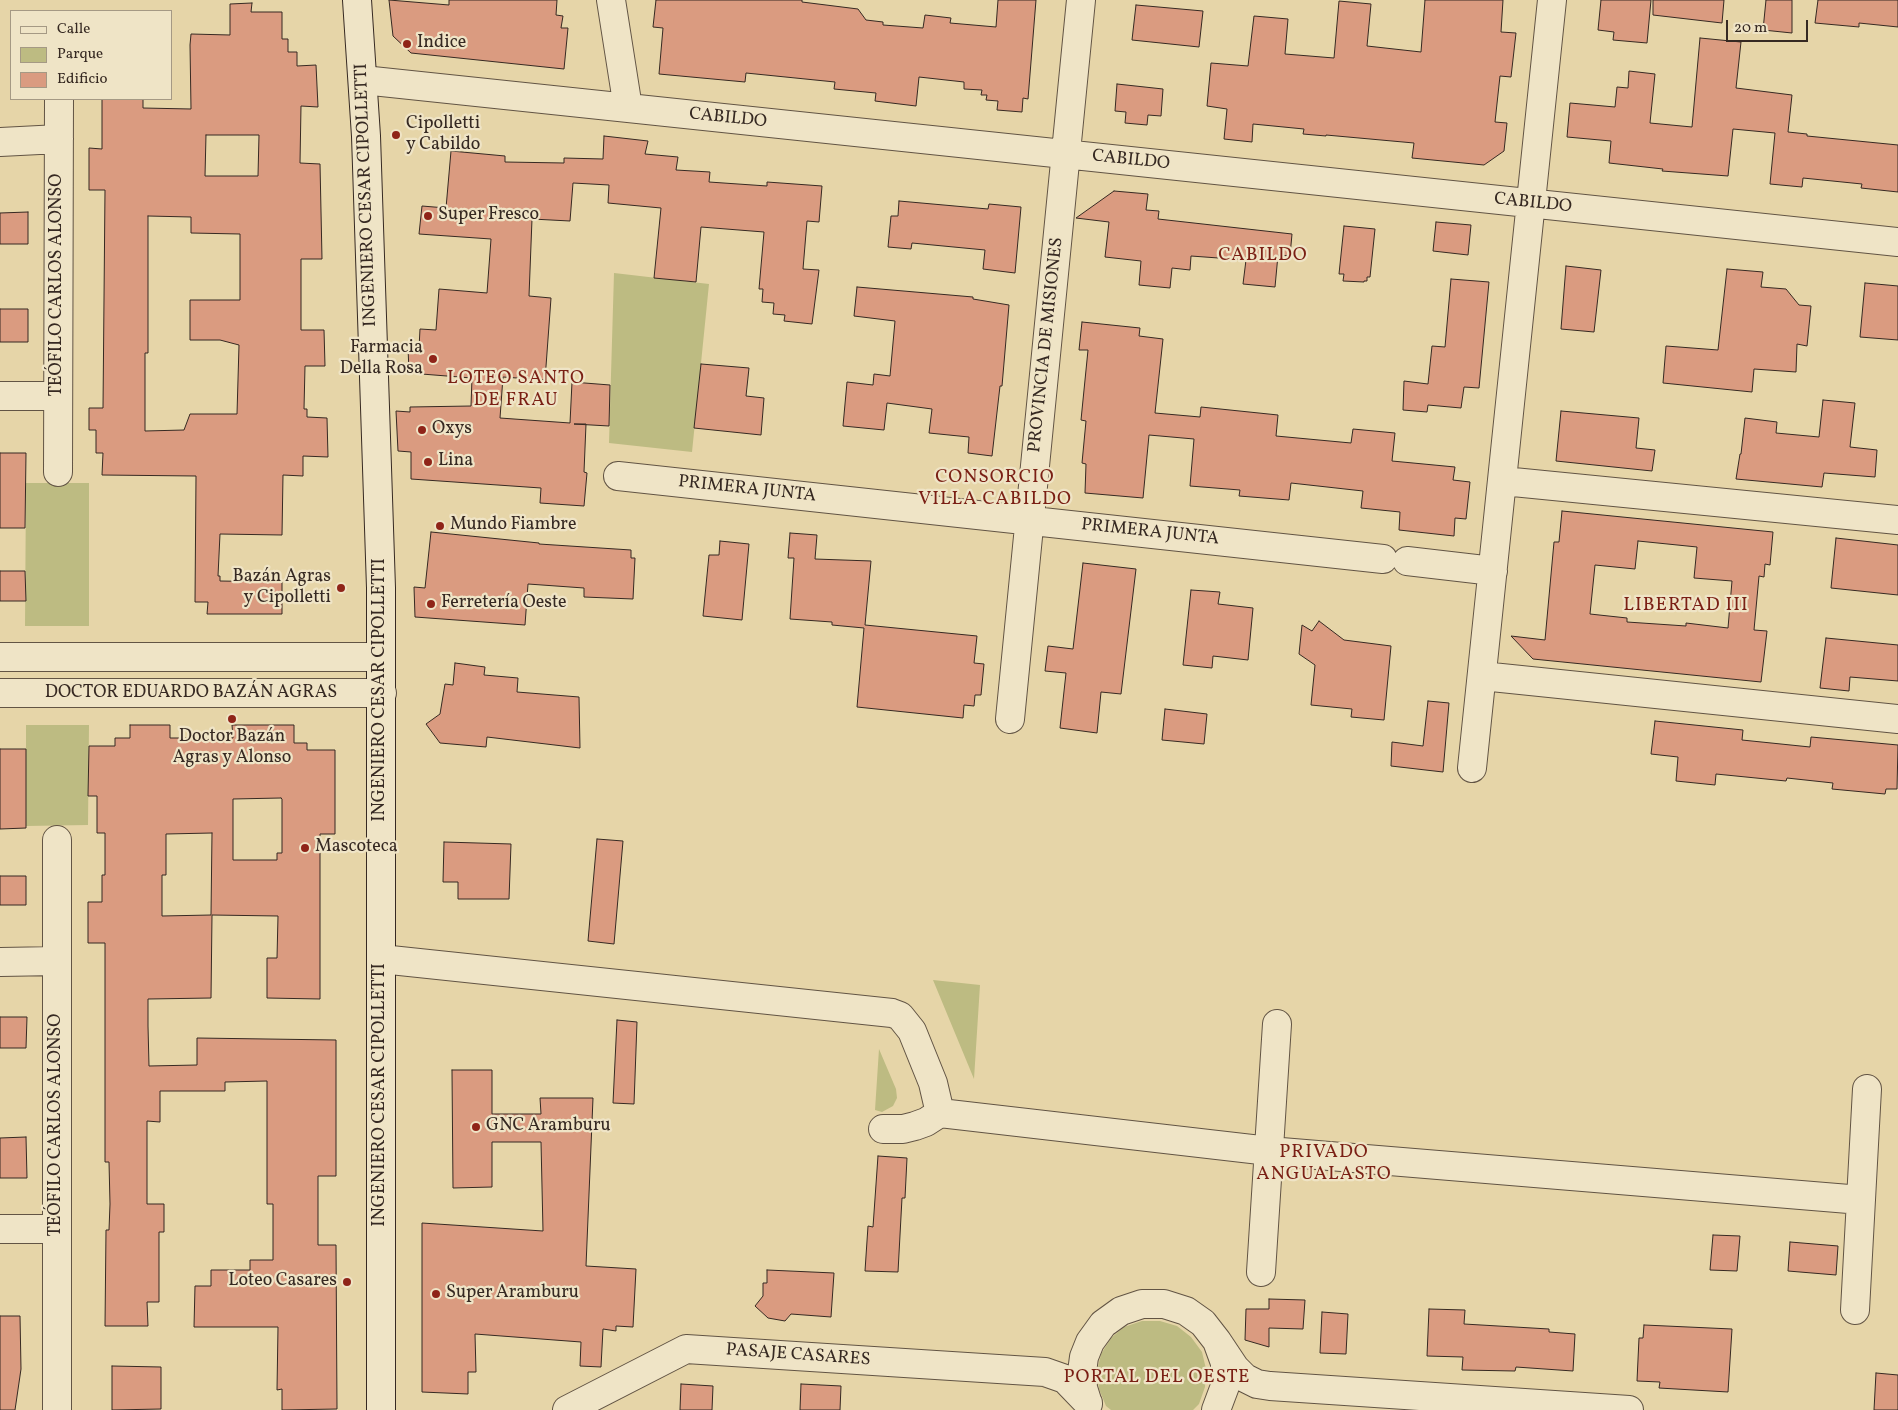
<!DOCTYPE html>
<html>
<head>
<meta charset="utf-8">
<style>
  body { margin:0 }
  #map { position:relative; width:1898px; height:1410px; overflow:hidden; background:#e6d5a8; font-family:Vollkorn,serif }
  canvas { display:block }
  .legend { position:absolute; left:10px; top:10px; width:162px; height:90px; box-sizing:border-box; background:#efe4c6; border:1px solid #a59984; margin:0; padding:6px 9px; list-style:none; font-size:15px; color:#362922 }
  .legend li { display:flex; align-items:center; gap:10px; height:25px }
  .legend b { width:25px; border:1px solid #a59984 }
  .scale { position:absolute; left:1726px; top:20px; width:82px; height:22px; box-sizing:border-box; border:2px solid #362922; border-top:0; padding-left:6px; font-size:15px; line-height:18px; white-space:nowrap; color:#362922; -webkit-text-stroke:4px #efe4c6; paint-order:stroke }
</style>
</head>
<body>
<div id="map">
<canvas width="1898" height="1410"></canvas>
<ul class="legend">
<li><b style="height:6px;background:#efe4c6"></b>Calle</li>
<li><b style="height:14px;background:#bdbb82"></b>Parque</li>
<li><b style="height:14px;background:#da9b80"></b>Edificio</li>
</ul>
<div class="scale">20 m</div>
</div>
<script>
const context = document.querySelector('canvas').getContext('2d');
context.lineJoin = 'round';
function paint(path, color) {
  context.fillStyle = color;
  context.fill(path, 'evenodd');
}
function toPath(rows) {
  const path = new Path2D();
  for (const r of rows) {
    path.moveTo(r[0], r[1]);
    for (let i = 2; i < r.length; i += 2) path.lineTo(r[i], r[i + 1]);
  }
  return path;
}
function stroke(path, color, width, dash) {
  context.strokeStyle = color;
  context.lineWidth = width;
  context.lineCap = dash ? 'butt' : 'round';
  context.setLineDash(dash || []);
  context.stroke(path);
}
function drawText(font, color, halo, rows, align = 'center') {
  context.font = font + ' Vollkorn,serif';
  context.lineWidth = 4.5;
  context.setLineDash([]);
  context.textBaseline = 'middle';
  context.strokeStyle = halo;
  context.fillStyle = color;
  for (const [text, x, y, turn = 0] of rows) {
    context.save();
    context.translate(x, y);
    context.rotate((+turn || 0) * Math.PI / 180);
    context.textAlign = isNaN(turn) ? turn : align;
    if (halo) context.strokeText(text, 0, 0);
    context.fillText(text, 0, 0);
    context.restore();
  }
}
paint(toPath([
  [614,273,709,284,692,452,609,443],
  [26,483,89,483,89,626,25,626],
  [26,725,89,725,88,825,26,826],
  [933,980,980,985,974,1079],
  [879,1049,896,1089,897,1098,893,1106,882,1112,875,1110],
  [1142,1321,1160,1321,1177,1326,1191,1337,1202,1352,1206,1369,1205,1387,1199,1404,1193,1410,1111,1410,1106,1406,1099,1389,1097,1371,1101,1354,1111,1338,1124,1327]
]), '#bdbb82');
const building = toPath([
  [389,0,449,5,449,0,557,0,556,15,563,16,561,28,568,28,564,69,411,53,393,36,389,0],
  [656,0,802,0,802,2,858,9,866,20,883,22,883,25,923,28,925,15,951,18,950,23,996,27,998,0,1036,0,1028,99,1023,98,1022,112,997,110,998,101,986,100,987,95,981,95,982,90,964,89,964,82,919,77,916,106,875,101,876,93,834,89,835,82,746,73,745,82,659,74,663,28,653,27,656,0],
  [1425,0,1503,0,1501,32,1516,33,1511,77,1500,76,1495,122,1507,123,1504,151,1484,165,1412,158,1414,143,1326,135,1326,136,1303,134,1304,129,1253,124,1252,142,1224,139,1227,109,1207,106,1211,63,1248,66,1254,16,1288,19,1285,54,1334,58,1339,1,1371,4,1367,46,1421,52,1425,0],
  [1601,0,1651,0,1647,43,1613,40,1614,32,1598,30,1601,0],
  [1653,0,1724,0,1722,23,1653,15,1653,0],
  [1766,0,1792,0,1792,33,1763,30,1766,0],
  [1818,0,1898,0,1898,27,1859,23,1859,27,1815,23,1818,0],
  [252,3,251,12,282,12,282,39,288,39,288,52,297,52,297,66,316,65,318,107,301,106,300,163,320,164,322,259,301,259,301,330,324,330,325,366,305,366,304,409,307,409,307,417,327,418,328,457,303,456,303,476,283,475,282,535,220,534,218,576,220,576,220,581,282,582,282,614,207,614,208,602,195,602,196,476,102,475,103,453,96,453,96,430,89,430,89,408,103,408,105,190,89,190,89,148,102,149,102,99,143,99,143,108,191,109,190,45,191,34,230,35,230,4,252,3],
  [206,135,259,135,258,176,205,176,206,135],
  [148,216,191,217,191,233,240,234,240,300,190,300,190,340,220,340,239,345,237,414,190,414,184,430,145,431,145,353,148,353,148,216],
  [1136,5,1203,11,1199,47,1132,40,1136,5],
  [1700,38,1741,42,1736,88,1792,95,1788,132,1807,134,1807,136,1898,145,1898,192,1861,188,1862,184,1803,178,1802,187,1770,184,1775,133,1733,129,1728,176,1662,171,1663,169,1609,163,1611,141,1567,137,1570,103,1615,107,1617,87,1628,88,1629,71,1655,74,1650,123,1692,127,1700,38],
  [1117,84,1163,89,1161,116,1148,115,1147,125,1125,123,1126,112,1115,111,1117,84],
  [604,136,648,141,645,154,678,157,676,170,710,172,709,182,767,186,767,182,822,186,819,222,807,221,803,269,819,270,812,324,784,321,785,315,773,314,774,303,762,302,763,289,759,289,764,232,701,227,696,282,654,278,661,208,608,203,609,185,573,183,570,221,532,219,529,296,551,298,545,380,503,377,500,418,570,423,572,382,610,385,609,426,574,424,586,424,584,472,587,473,584,506,540,503,541,488,411,479,411,452,398,451,396,411,410,412,410,407,471,406,472,378,409,373,408,347,419,348,420,329,436,330,439,289,487,293,491,239,419,234,422,206,446,208,451,151,505,156,505,162,564,163,564,158,603,159,604,136],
  [1114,191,1148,194,1146,210,1159,211,1158,219,1292,234,1290,256,1278,255,1275,287,1243,284,1246,260,1191,256,1190,270,1172,268,1170,288,1139,285,1141,261,1105,257,1109,222,1076,218,1114,191],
  [899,201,988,209,989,204,1021,207,1015,273,983,269,985,250,912,243,911,249,888,247,891,216,898,216,899,201],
  [28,212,28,244,0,244,0,213,28,212],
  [1436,222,1471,225,1468,255,1433,251,1436,222],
  [1344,226,1375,229,1370,277,1367,277,1367,281,1364,281,1364,282,1343,281,1344,274,1339,274,1344,226],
  [1566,266,1601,270,1594,332,1561,329,1566,266],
  [1727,269,1763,272,1761,287,1786,289,1799,305,1811,306,1807,346,1797,344,1796,372,1754,369,1752,392,1663,383,1666,346,1718,350,1727,269],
  [1451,279,1489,282,1479,388,1464,387,1461,408,1428,405,1427,412,1403,410,1404,381,1428,384,1432,346,1445,347,1451,279],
  [1865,283,1898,286,1898,340,1860,337,1865,283],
  [857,287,973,297,973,299,1009,305,1002,386,1000,386,992,456,968,453,969,437,929,433,932,409,887,403,884,430,843,426,847,382,873,385,874,374,890,376,895,321,854,316,857,287],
  [0,309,28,309,28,342,0,342,0,309],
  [1082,322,1140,328,1139,336,1163,339,1155,413,1200,417,1201,407,1278,415,1276,436,1351,443,1353,429,1395,433,1392,461,1455,467,1453,480,1470,482,1466,519,1455,518,1454,536,1399,530,1400,512,1361,508,1363,491,1291,483,1289,500,1239,496,1240,490,1190,486,1194,439,1149,435,1143,498,1085,493,1086,464,1082,463,1086,421,1081,420,1088,350,1079,350,1082,322],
  [701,364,749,368,746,396,764,398,761,435,694,428,701,364],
  [1823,400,1855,403,1850,447,1877,450,1875,477,1824,473,1822,487,1736,479,1740,454,1741,454,1745,418,1777,422,1776,433,1819,437,1823,400],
  [1561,411,1639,418,1636,448,1655,450,1652,471,1556,461,1561,411],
  [0,453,26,453,25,528,0,528,0,453],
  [1562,511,1773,532,1770,565,1765,564,1764,577,1759,576,1754,630,1767,631,1761,682,1533,659,1511,636,1545,640,1554,542,1559,542,1562,511],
  [1638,541,1697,547,1694,578,1732,581,1728,628,1686,623,1686,626,1627,622,1627,618,1590,614,1595,565,1635,569,1638,541],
  [431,532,539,543,539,544,631,550,631,558,635,558,633,599,584,597,584,588,528,584,525,625,415,617,414,587,425,588,431,532],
  [790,533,817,535,815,559,871,561,865,625,977,636,974,663,984,664,981,695,975,695,974,706,964,705,963,718,857,707,864,628,832,625,832,622,790,619,794,558,788,558,790,533],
  [1836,538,1898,545,1898,595,1831,588,1836,538],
  [720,541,749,544,742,620,703,616,709,555,719,555,720,541],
  [1083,563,1136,569,1121,694,1101,692,1097,733,1060,728,1066,673,1045,671,1048,646,1073,649,1083,563],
  [0,571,25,571,26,601,0,601,0,571],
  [1191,590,1220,592,1218,604,1253,608,1248,660,1213,656,1212,668,1183,665,1191,590],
  [1319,621,1344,640,1391,646,1384,720,1351,717,1352,709,1311,705,1315,665,1299,654,1302,625,1312,631,1319,621],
  [1826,638,1898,645,1898,681,1850,677,1849,691,1820,688,1826,638],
  [455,663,485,667,484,675,518,678,517,692,579,697,580,748,487,737,486,747,440,743,426,724,440,714,445,684,453,685,455,663],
  [1428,701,1449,703,1443,772,1391,766,1392,742,1423,746,1428,701],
  [1165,709,1207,714,1204,744,1162,740,1165,709],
  [1655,721,1743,730,1742,740,1810,747,1811,737,1898,745,1897,789,1886,789,1885,794,1832,789,1833,783,1787,778,1786,781,1716,774,1715,785,1676,781,1678,757,1651,754,1655,721],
  [130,725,170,725,170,738,233,738,232,725,294,725,294,743,307,743,307,750,335,750,335,834,320,834,320,999,267,998,267,958,277,958,278,916,212,915,211,998,148,999,148,1026,149,1066,197,1065,197,1038,336,1040,336,1176,318,1176,318,1245,336,1245,337,1409,282,1410,282,1389,277,1390,278,1327,194,1327,195,1286,211,1286,211,1270,250,1270,250,1260,273,1260,273,1204,267,1204,267,1081,225,1082,225,1091,160,1091,160,1122,147,1121,147,1204,164,1204,164,1232,159,1232,159,1302,147,1302,148,1326,105,1326,106,1230,109,1230,110,1204,109,1162,105,1162,105,943,88,943,88,902,102,902,102,875,105,875,105,833,97,833,97,796,88,796,89,746,115,746,115,738,130,738,130,725],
  [281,798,282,799,282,853,277,853,277,860,233,860,233,799,281,798],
  [212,833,211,915,162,916,162,875,166,875,166,834,212,833],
  [0,749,26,749,26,828,0,829,0,749],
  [597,839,623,841,614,944,588,941,597,839],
  [444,842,511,844,509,899,458,899,458,882,443,882,444,842],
  [0,876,26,876,26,905,0,905,0,876],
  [0,1017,27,1017,26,1048,0,1048,0,1017],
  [617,1020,637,1022,634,1104,613,1103,617,1020],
  [452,1070,492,1070,492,1114,541,1114,540,1098,593,1098,586,1266,636,1269,633,1327,616,1326,616,1331,603,1329,601,1367,580,1366,581,1342,475,1334,476,1372,468,1372,468,1394,422,1392,422,1223,543,1231,541,1142,492,1142,492,1187,453,1188,452,1070],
  [26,1137,27,1178,0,1178,0,1138,26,1137],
  [878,1156,907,1158,905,1198,902,1198,898,1272,865,1271,868,1226,873,1227,878,1156],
  [1713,1235,1740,1236,1737,1271,1710,1270,1713,1235],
  [1790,1242,1838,1246,1836,1275,1788,1271,1790,1242],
  [767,1270,834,1273,831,1317,791,1314,785,1321,768,1318,755,1306,763,1296,763,1283,767,1283,767,1270],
  [1269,1299,1305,1300,1303,1329,1269,1328,1269,1347,1245,1340,1246,1309,1269,1309,1269,1299],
  [1429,1309,1465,1310,1464,1324,1549,1329,1549,1332,1575,1334,1573,1371,1516,1367,1515,1371,1462,1370,1463,1357,1427,1356,1429,1309],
  [1322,1312,1348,1314,1346,1354,1320,1353,1322,1312],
  [0,1316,20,1316,21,1369,15,1410,0,1410,0,1316],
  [1644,1325,1732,1329,1728,1392,1659,1388,1660,1382,1637,1381,1639,1338,1643,1338,1644,1325],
  [112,1366,161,1367,161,1409,112,1410,112,1366],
  [1876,1373,1898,1375,1898,1410,1874,1410,1876,1373],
  [681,1384,713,1386,712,1410,680,1410,681,1384],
  [801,1384,841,1386,840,1410,800,1410,801,1384]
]);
paint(building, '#da9b80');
stroke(building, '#362922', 1);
const minor = toPath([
  [611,0,628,108],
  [363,80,1898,242],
  [0,142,59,139],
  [0,396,58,396],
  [58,472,59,99],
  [618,476,1383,559],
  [1503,481,1898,520],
  [1407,561,1493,571],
  [0,657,381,657],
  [1482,676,1898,719],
  [0,693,382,693],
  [1010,719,1081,0],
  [1472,768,1552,0],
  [381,959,892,1013,900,1016,912,1031,933,1083,940,1113],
  [0,962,57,961],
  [883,1129,903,1129,915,1126,926,1122,940,1113,1269,1151,1861,1200],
  [0,1229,57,1229],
  [1261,1272,1277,1024],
  [1855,1310,1867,1089],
  [1217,1341,1235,1368,1245,1378,1257,1384,1270,1386,1629,1410],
  [1088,1404,1083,1388,1082,1372,1084,1357,1090,1342,1103,1324,1121,1311,1142,1304,1164,1304,1186,1311,1203,1323,1217,1341,1225,1363,1225,1386,1216,1410],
  [57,1410,57,840],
  [567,1410,686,1349,1045,1372,1065,1379,1088,1403]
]);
const secondary = toPath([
  [357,0,366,136,381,588,381,1410]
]);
stroke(minor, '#625444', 30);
stroke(secondary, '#362922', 30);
stroke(minor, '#efe4c6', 28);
stroke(secondary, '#efe4c6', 28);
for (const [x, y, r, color] of [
  [407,44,5,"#8f2418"],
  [396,135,5,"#8f2418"],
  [428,216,5,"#8f2418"],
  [433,359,5,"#8f2418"],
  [422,430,5,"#8f2418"],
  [428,462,5,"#8f2418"],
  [440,526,5,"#8f2418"],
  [341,588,5,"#8f2418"],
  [431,604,5,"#8f2418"],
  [232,719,5,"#8f2418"],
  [305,848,5,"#8f2418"],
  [476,1127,5,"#8f2418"],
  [347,1282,5,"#8f2418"],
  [436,1294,5,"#8f2418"]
]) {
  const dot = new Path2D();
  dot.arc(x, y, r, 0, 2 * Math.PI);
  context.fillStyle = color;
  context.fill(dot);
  stroke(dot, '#efe4c6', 2);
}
drawText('18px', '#362922', '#efe4c6', [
  ["Indice",417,44],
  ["Cipolletti",406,125],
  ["y Cabildo",406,146],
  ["Super Fresco",438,216],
  ["Farmacia",423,349,"right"],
  ["Della Rosa",423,370,"right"],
  ["Oxys",432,430],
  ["Lina",438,462],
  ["Mundo Fiambre",450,526],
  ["Bazán Agras",331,578,"right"],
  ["y Cipolletti",331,599,"right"],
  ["Ferretería Oeste",441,604],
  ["Doctor Bazán",232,738,"center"],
  ["Agras y Alonso",232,759,"center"],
  ["Mascoteca",315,848],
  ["GNC Aramburu",486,1127],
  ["Loteo Casares",337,1282,"right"],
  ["Super Aramburu",446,1294]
], 'left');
drawText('18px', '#362922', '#efe4c6', [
  ["CABILDO",728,119,6],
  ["CABILDO",1131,161,6],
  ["INGENIERO CESAR CIPOLLETTI",367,195,-92],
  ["CABILDO",1533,204,6],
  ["TEÓFILO CARLOS ALONSO",58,285,-90],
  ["PROVINCIA DE MISIONES",1047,345,-84],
  ["PRIMERA JUNTA",747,490,6],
  ["PRIMERA JUNTA",1150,533,6],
  ["INGENIERO CESAR CIPOLLETTI",381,690,-90],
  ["DOCTOR EDUARDO BAZÁN AGRAS",191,694],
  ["INGENIERO CESAR CIPOLLETTI",381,1095,-90],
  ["TEÓFILO CARLOS ALONSO",57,1125,-90],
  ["PASAJE CASARES",798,1356,4]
]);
context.letterSpacing = '1px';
drawText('19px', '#7a1f14', '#efe4c6', [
  ["CABILDO",1263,257],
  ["LOTEO SANTO",516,380],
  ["DE FRAU",516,402],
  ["CONSORCIO",995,479],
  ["VILLA CABILDO",995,501],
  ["LIBERTAD III",1686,607],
  ["PRIVADO",1324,1154],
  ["ANGUALASTO",1324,1176],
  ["PORTAL DEL OESTE",1157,1379]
]);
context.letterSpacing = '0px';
</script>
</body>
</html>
